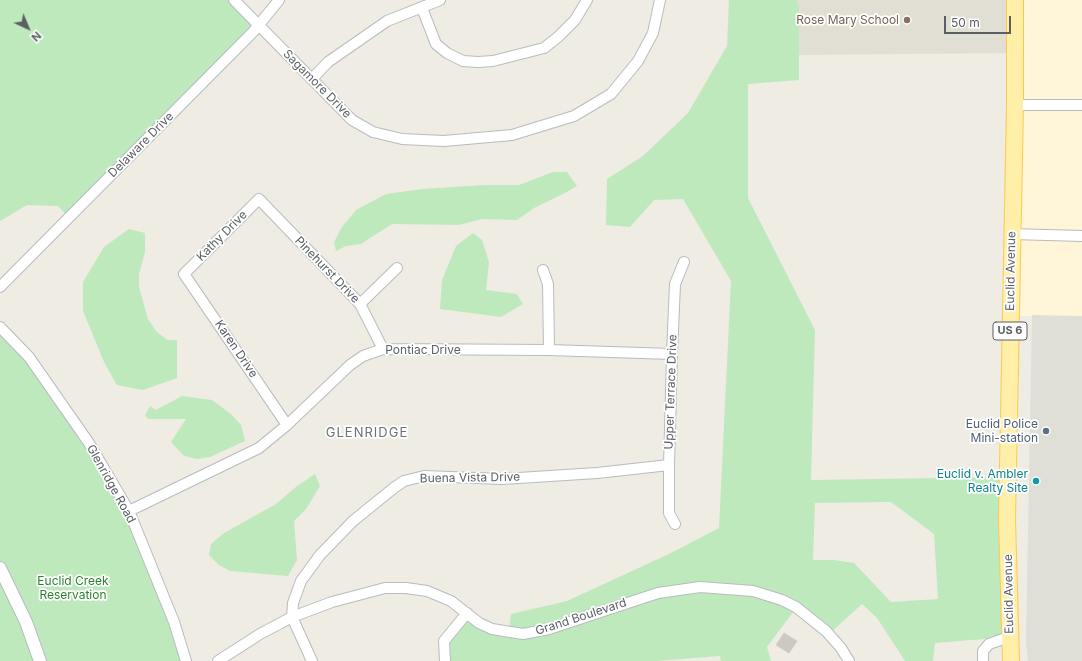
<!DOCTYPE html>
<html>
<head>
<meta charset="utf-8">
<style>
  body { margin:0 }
  #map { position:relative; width:1082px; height:661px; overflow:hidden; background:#efece3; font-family:Inter,sans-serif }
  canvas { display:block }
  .north { position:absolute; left:8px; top:8px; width:40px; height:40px; -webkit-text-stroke:3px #fff; paint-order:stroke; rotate:136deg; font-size:11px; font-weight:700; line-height:16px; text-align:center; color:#5b5f65 }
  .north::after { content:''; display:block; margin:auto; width:14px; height:18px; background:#5b5f65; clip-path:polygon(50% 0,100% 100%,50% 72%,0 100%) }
  .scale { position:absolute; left:944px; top:16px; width:67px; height:18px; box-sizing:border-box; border:2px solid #5b5f65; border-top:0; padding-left:5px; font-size:12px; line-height:14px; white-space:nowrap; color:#5b5f65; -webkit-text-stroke:3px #fff; paint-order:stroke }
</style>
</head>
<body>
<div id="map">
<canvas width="1082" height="661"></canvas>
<div class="north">N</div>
<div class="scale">50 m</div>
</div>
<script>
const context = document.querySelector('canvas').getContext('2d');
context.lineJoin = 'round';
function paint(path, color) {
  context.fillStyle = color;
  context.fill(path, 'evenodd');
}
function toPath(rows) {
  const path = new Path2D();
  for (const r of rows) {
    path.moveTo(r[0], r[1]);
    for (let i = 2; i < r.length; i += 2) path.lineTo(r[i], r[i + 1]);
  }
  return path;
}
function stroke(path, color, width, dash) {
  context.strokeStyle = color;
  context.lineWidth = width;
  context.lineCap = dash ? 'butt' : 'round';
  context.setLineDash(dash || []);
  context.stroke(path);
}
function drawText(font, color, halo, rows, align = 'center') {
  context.font = font + ' Inter,sans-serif';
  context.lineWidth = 3.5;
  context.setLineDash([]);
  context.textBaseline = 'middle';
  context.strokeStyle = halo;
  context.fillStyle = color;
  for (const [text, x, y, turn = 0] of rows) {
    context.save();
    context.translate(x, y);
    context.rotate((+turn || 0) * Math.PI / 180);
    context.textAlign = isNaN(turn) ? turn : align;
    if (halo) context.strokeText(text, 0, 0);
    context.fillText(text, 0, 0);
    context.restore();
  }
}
paint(toPath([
  [1015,0,1082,0,1082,316,1011,316]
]), '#fff5d8');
paint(toPath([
  [1032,315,1082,316,1082,661,1028,661,1026,643]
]), '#dfded7');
paint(toPath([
  [797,0,1015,0,1015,53,799,55,799,6]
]), '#e1ded3');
paint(toPath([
  [0,0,234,0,259,26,69,218,58,206,27,205,0,221],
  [729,0,797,0,799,6,799,80,748,84,748,198,815,330,811,480,1008,477,1009,637,935,643,933,661,905,661,877,618,862,604,829,634,796,608,767,647,771,661,721,661,720,656,656,661,445,661,449,633,467,613,509,633,511,614,567,601,671,553,719,528,731,281,683,199,654,200,630,227,606,225,607,179,643,156,688,113,727,46],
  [891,502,934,534,938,599,891,602,854,563,834,560,813,560,815,503],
  [553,172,567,172,577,186,565,193,534,208,517,220,482,219,459,225,392,224,361,244,346,246,336,251,334,242,342,227,356,210,386,194,422,189,484,185,519,185],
  [129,229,145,233,145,252,139,274,139,287,148,319,156,331,167,340,177,340,177,378,143,390,117,385,104,362,83,311,83,282,104,247],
  [473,233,482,240,489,262,486,290,517,294,523,304,501,317,440,309,442,280,456,246],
  [0,327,29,357,129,511,186,661,0,661],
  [182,396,212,400,231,414,241,425,245,441,210,457,197,459,184,456,171,442,186,419,148,419,145,415,150,406,156,410],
  [315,474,320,486,306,509,294,521,297,560,288,576,230,571,219,565,209,555,211,544,224,533,276,504,297,486]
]), '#bee9bd');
const building = toPath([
  [784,633,797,641,789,653,776,645,784,633]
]);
paint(building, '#ccc9c2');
stroke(building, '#d4cec0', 1);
const minor = toPath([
  [234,0,352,120,373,132,402,139,444,141,512,135,574,116,611,94,638,61,653,33,660,0],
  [422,8,436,44,447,53,463,61,478,62,493,61,544,48,558,37,575,20,587,0],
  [312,79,328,62,387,21,440,0],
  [1015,105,1082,105],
  [1012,234,1082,236],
  [543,270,548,284,549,350],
  [0,287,253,32,279,0],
  [360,304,397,268],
  [0,327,29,357,89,443,129,511,174,622,186,661],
  [287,425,184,274,259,199,360,304,383,349],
  [129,511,259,448,287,425,350,365,363,356,383,349,549,350,672,354],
  [675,524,669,513,669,465,672,354,675,284,684,262],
  [218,661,260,634,292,617,332,602,385,588,406,588,427,591,451,601,479,623,492,629,523,634,549,629,658,593,700,587,753,591,782,600,796,607,826,631,841,648,849,661],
  [312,661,292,617,293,603,301,581,320,555,353,521,395,487,404,481,424,476,503,479,597,473,669,465],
  [445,661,444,641,467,613],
  [983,661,983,651,989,644,1009,637]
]);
const tertiary = toPath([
  [0,568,26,622,40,661]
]);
const primary = toPath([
  [1011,661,1007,520,1015,105,1015,0]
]);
stroke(minor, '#b8bbc0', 12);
stroke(tertiary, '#b8bbc0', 14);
stroke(primary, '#fdc94e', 18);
stroke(minor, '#fff', 10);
stroke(tertiary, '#fff', 12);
stroke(primary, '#ffefa8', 16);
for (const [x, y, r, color] of [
  [907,20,4,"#8d6e63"],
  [1046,431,4,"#5c6f8a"],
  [1036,481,4,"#0f9aa8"]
]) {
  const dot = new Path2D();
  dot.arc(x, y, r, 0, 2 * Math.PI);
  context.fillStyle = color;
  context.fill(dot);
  stroke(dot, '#fff', 1.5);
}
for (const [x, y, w] of [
  [1010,331,34]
]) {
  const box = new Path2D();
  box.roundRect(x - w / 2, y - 9, w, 18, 3);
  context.fillStyle = '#fff';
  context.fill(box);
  stroke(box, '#5b5f65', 1);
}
drawText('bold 11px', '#5b5f65', null, [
  ["US 6",1010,331]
]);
drawText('12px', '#785e54', '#fff', [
  ["Rose Mary School",899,20]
], 'right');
drawText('12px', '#5b5f65', '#fff', [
  ["Sagamore Drive",317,84,45],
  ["Delaware Drive",141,145,-45],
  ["Kathy Drive",222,236,-45],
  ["Pinehurst Drive",327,270,46],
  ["Euclid Avenue",1011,271,-89],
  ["Karen Drive",236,349,56],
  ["Pontiac Drive",423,350],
  ["Upper Terrace Drive",671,392,-88],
  ["Buena Vista Drive",470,478,-1],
  ["Glenridge Road",111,484,61],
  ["Euclid Avenue",1009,594,-91],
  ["Grand Boulevard",581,617,-18]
]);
drawText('12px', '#4e5e75', '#fff', [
  ["Euclid Police",1038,424],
  ["Mini-station",1038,438]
], 'right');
drawText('12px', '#0d838f', '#fff', [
  ["Euclid v. Ambler",1028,474],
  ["Realty Site",1028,488]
], 'right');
drawText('12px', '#2d8230', '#fff', [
  ["Euclid Creek",73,581],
  ["Reservation",73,595]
]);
context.letterSpacing = '1px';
drawText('13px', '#6c7277', '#fff', [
  ["GLENRIDGE",367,433]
]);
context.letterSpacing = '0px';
</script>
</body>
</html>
